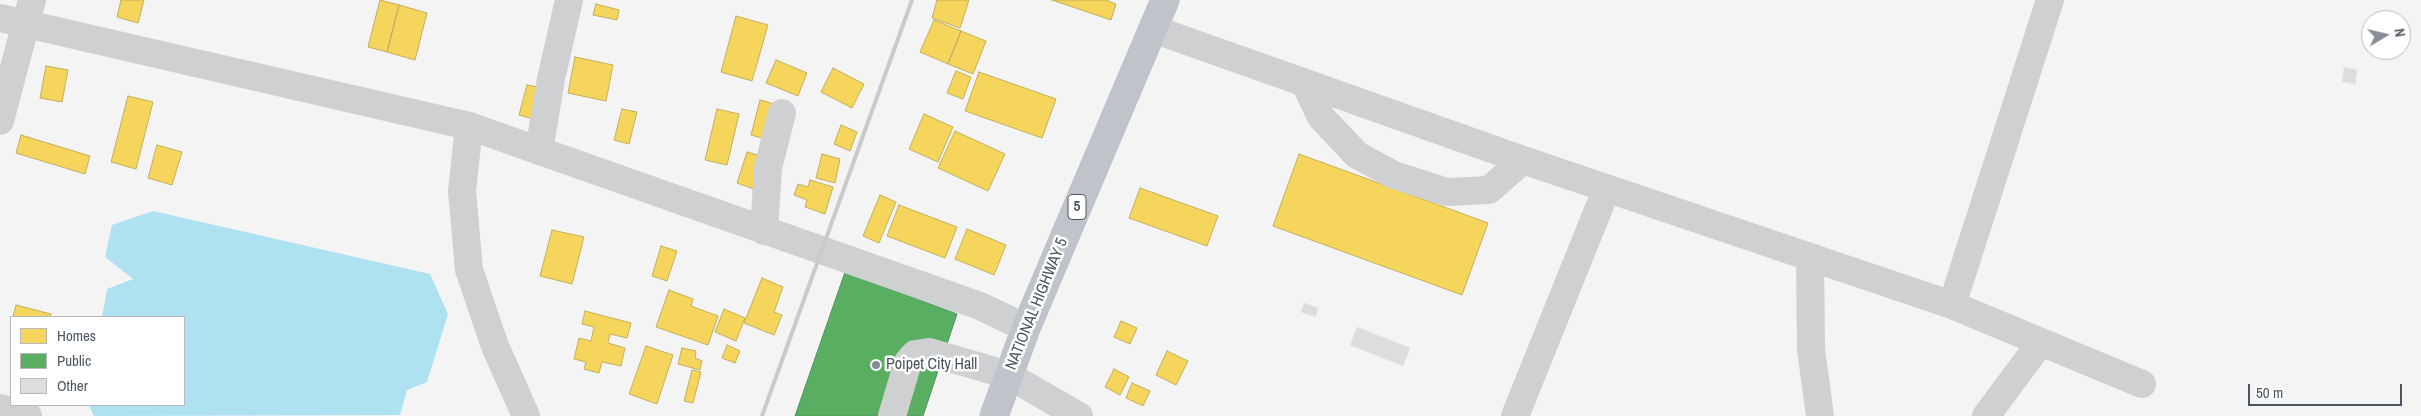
<!DOCTYPE html>
<html>
<head>
<meta charset="utf-8">
<style>
  body { margin:0 }
  #map { position:relative; width:2421px; height:416px; overflow:hidden; background:#f4f4f4; font-family:"Archivo Narrow",sans-serif }
  canvas { display:block }
  .legend { position:absolute; left:10px; top:316px; width:175px; height:90px; box-sizing:border-box; background:#fff; border:1px solid #b7bbc0; margin:0; padding:6px 9px; list-style:none; font-size:15px; color:#4a5661 }
  .legend li { display:flex; align-items:center; gap:10px; height:25px }
  .legend b { width:25px; border:1px solid #b7bbc0 }
  .north { position:absolute; left:2361px; top:10px; width:50px; height:50px; box-sizing:border-box; background:#fff; border:1px solid #b7bbc0; border-radius:50%; rotate:81deg; font-size:14px; font-weight:700; line-height:20px; text-align:center; color:#4a5661 }
  .north::after { content:''; display:block; margin:auto; width:18px; height:22px; background:#868d94; clip-path:polygon(50% 0,100% 100%,50% 72%,0 100%) }
  .scale { position:absolute; left:2248px; top:384px; width:154px; height:22px; box-sizing:border-box; border:2px solid #4a5661; border-top:0; padding-left:6px; font-size:15px; line-height:18px; white-space:nowrap; color:#4a5661; -webkit-text-stroke:4px #fff; paint-order:stroke }
</style>
</head>
<body>
<div id="map">
<canvas width="2421" height="416"></canvas>
<ul class="legend">
<li><b style="height:14px;background:#f6d55c"></b>Homes</li>
<li><b style="height:14px;background:#5aae61"></b>Public</li>
<li><b style="height:14px;background:#ddddde"></b>Other</li>
</ul>
<div class="north">N</div>
<div class="scale">50 m</div>
</div>
<script>
const context = document.querySelector('canvas').getContext('2d');
context.lineJoin = 'round';
function paint(path, color) {
  context.fillStyle = color;
  context.fill(path, 'evenodd');
}
function toPath(rows) {
  const path = new Path2D();
  for (const r of rows) {
    path.moveTo(r[0], r[1]);
    for (let i = 2; i < r.length; i += 2) path.lineTo(r[i], r[i + 1]);
  }
  return path;
}
function stroke(path, color, width, dash) {
  context.strokeStyle = color;
  context.lineWidth = width;
  context.lineCap = dash ? 'butt' : 'round';
  context.setLineDash(dash || []);
  context.stroke(path);
}
function drawText(font, color, halo, rows, align = 'center') {
  context.font = font + ' "Archivo Narrow",sans-serif';
  context.lineWidth = 5;
  context.setLineDash([]);
  context.textBaseline = 'middle';
  context.strokeStyle = halo;
  context.fillStyle = color;
  for (const [text, x, y, turn = 0] of rows) {
    context.save();
    context.translate(x, y);
    context.rotate((+turn || 0) * Math.PI / 180);
    context.textAlign = isNaN(turn) ? turn : align;
    if (halo) context.strokeText(text, 0, 0);
    context.fillText(text, 0, 0);
    context.restore();
  }
}
paint(toPath([
  [153,211,430,274,448,314,427,382,407,390,400,415,94,416,89,405,184,405,184,317,102,317,107,289,133,279,105,257,112,225]
]), '#aee2f0');
const homes = toPath([
  [121,0,144,0,138,23,117,17,121,0],
  [380,0,399,5,387,52,368,47,380,0],
  [937,0,969,0,960,28,932,18,937,0],
  [1052,0,1106,0,1116,4,1111,20,1052,0],
  [596,4,619,10,617,20,593,15,596,4],
  [399,5,427,13,415,60,387,52,399,5],
  [736,16,768,25,752,81,721,72,736,16],
  [934,20,961,31,948,64,920,52,934,20],
  [961,31,986,41,973,74,948,64,961,31],
  [575,57,613,65,606,101,568,93,575,57],
  [776,60,807,73,798,96,766,83,776,60],
  [46,66,68,70,62,102,40,98,46,66],
  [833,68,864,84,852,108,821,92,833,68],
  [956,71,971,77,963,99,947,93,956,71],
  [979,72,1056,99,1042,138,965,111,979,72],
  [527,85,538,87,536,120,519,115,527,85],
  [128,96,153,102,136,169,111,162,128,96],
  [760,100,778,105,769,140,751,135,760,100],
  [622,109,637,112,629,144,614,140,622,109],
  [717,109,739,114,727,165,705,160,717,109],
  [924,114,953,127,938,162,909,149,924,114],
  [841,125,857,132,850,151,834,144,841,125],
  [955,131,1005,154,988,191,938,168,955,131],
  [21,135,90,156,85,174,16,153,21,135],
  [157,145,182,152,172,185,148,178,157,145],
  [747,152,764,157,754,189,737,183,747,152],
  [822,154,840,159,835,183,816,178,822,154],
  [1299,154,1488,223,1462,295,1273,226,1299,154],
  [810,180,833,187,825,214,805,207,807,200,794,195,798,184,808,187,810,180],
  [1140,188,1218,216,1207,246,1129,218,1140,188],
  [880,195,896,202,879,243,863,236,880,195],
  [899,205,957,227,945,258,887,236,899,205],
  [967,229,1006,245,994,275,955,259,967,229],
  [552,230,584,237,572,284,540,276,552,230],
  [661,246,677,251,667,281,652,276,661,246],
  [762,278,783,287,774,312,782,315,774,335,744,323,762,278],
  [863,282,897,294,891,312,857,300,863,282],
  [669,290,693,299,691,306,718,316,708,345,656,327,669,290],
  [900,296,935,310,926,334,917,330,913,339,899,333,903,324,890,319,900,296],
  [845,297,873,308,866,327,838,317,845,297],
  [16,305,51,314,50,317,13,317,16,305],
  [724,309,745,318,736,341,715,332,724,309],
  [585,311,631,323,627,338,610,334,608,343,625,348,621,366,602,362,599,373,584,369,586,362,574,359,579,338,591,341,594,327,582,324,585,311],
  [1121,321,1137,328,1130,344,1114,337,1121,321],
  [727,345,740,351,735,363,722,358,727,345],
  [646,346,673,355,657,404,629,394,646,346],
  [682,348,696,351,695,358,702,361,700,370,678,364,682,348],
  [842,349,876,361,871,378,881,382,873,405,863,402,858,416,822,405,842,349],
  [1167,351,1188,361,1176,385,1156,375,1167,351],
  [1114,369,1129,377,1120,395,1105,387,1114,369],
  [692,370,701,372,693,403,684,401,692,370],
  [1132,383,1150,391,1143,406,1126,398,1132,383]
]);
paint(homes, '#f6d55c');
stroke(homes, '#c2af5e', 1);
const public = toPath([
  [845,272,957,314,923,416,795,416,845,272]
]);
paint(public, '#5aae61');
stroke(public, '#559461', 1);
const building = toPath([
  [2344,67,2357,70,2355,84,2342,82,2344,67],
  [1304,303,1318,308,1316,317,1301,312,1304,303],
  [1357,327,1410,348,1403,366,1350,345,1357,327]
]);
paint(building, '#ddddde');
stroke(building, '#e5e6e7', 1);
const highway = toPath([
  [994,416,1026,328,1165,0]
]);
stroke(highway, '#b9bec3', 29);
stroke(toPath([
  [0,18,469,126,980,306,1026,328],
  [1153,29,1523,160,1952,305,2142,384],
  [1305,83,1321,117,1357,155,1394,175,1447,192,1489,190,1523,160],
  [0,121,32,0],
  [469,126,462,191,469,270,495,346,526,416],
  [539,151,551,79,569,0],
  [764,231,768,168,782,113],
  [1810,257,1811,349,1820,416],
  [1952,305,2050,0],
  [0,408,28,416],
  [892,416,908,362,915,354,929,352,1008,375,1079,416],
  [1515,416,1607,188],
  [1986,416,2041,342]
]), '#ced0d2', 28);
stroke(highway, '#bec4c9', 28);
stroke(toPath([
  [762,416,912,0]
]), '#c9cacc', 4);
for (const [x, y, r, color] of [
  [876,365,5,"#868d94"]
]) {
  const dot = new Path2D();
  dot.arc(x, y, r, 0, 2 * Math.PI);
  context.fillStyle = color;
  context.fill(dot);
  stroke(dot, '#fff', 2);
}
for (const [x, y, w] of [
  [1077,207,18]
]) {
  const box = new Path2D();
  box.roundRect(x - w / 2, y - 12.5, w, 25, 4);
  context.fillStyle = '#fff';
  context.fill(box);
  stroke(box, '#4a5661', 1);
}
drawText('bold 15px', '#4a5661', null, [
  ["5",1077,207]
]);
drawText('16px', '#4a5661', '#fff', [
  ["NATIONAL HIGHWAY 5",1037,304,-68]
]);
drawText('16px', '#4a5661', '#fff', [
  ["Poipet City Hall",886,365]
], 'left');
</script>
</body>
</html>
